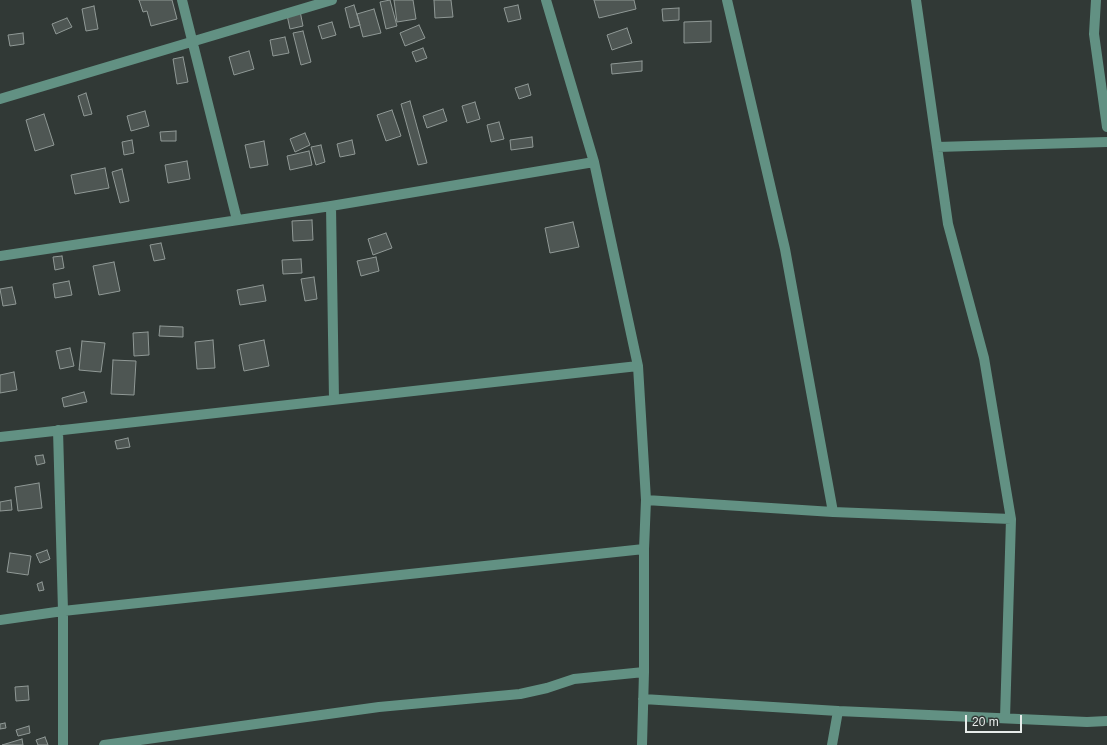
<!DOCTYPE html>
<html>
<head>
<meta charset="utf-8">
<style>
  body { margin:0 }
  #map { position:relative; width:1107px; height:745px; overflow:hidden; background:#313936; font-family:Helvetica,sans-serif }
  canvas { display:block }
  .scale { position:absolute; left:965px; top:715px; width:57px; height:18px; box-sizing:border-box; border:2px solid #e7ecea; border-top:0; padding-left:5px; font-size:12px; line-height:14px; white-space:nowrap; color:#e7ecea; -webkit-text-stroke:3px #313936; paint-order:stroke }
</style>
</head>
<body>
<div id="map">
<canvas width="1107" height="745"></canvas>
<div class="scale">20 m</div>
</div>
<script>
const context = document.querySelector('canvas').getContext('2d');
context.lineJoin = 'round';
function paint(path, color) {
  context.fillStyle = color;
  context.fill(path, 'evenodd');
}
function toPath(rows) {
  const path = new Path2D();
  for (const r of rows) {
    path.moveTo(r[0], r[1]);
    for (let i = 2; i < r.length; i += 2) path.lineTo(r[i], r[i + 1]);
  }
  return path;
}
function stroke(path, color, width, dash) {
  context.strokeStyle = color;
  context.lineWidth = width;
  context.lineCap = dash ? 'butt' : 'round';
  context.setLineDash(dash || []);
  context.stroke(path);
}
const building = toPath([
  [139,0,172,0,177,19,151,26,147,11,143,12,139,0],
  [390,0,397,26,386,29,380,2,390,0],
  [394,0,413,0,416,19,397,22,394,0],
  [434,0,451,0,453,17,435,18,434,0],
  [594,0,634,0,636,9,599,18,594,0],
  [354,5,360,25,350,28,345,8,354,5],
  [518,5,521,19,508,22,504,8,518,5],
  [94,6,98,29,86,31,82,9,94,6],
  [679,8,679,20,663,21,662,9,679,8],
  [374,9,381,33,363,37,357,14,374,9],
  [300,11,303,26,290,29,287,15,300,11],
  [67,18,72,27,56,34,52,24,67,18],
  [711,21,711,42,684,43,684,22,711,21],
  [332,22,336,35,322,39,318,26,332,22],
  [419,25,425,38,405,46,400,33,419,25],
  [627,28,632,43,612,50,607,35,627,28],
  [303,31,311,62,301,65,293,33,303,31],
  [23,33,24,44,10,46,8,35,23,33],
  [285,37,289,53,273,56,270,40,285,37],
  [423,48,427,58,416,62,412,52,423,48],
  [249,51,254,69,234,75,229,57,249,51],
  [183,57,188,82,177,84,173,59,183,57],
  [642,61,642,71,612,74,611,64,642,61],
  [528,84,531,95,519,99,515,88,528,84],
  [86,93,92,114,84,116,78,96,86,93],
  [410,101,427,163,418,165,401,104,410,101],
  [475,102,480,119,467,123,462,106,475,102],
  [443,109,447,121,427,128,423,116,443,109],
  [392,110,401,136,386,141,377,115,392,110],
  [145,111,149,126,131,131,127,116,145,111],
  [44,114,54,145,35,151,26,120,44,114],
  [499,122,504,139,491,142,487,125,499,122],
  [176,131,176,141,161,141,160,132,176,131],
  [305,133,310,145,295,152,290,139,305,133],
  [532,137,533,147,511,150,510,140,532,137],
  [132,140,134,153,124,155,122,142,132,140],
  [352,140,355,154,340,157,337,144,352,140],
  [264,141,268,165,250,168,245,145,264,141],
  [321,145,325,162,316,165,311,147,321,145],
  [309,151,312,165,290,170,287,156,309,151],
  [187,161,190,179,168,183,165,165,187,161],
  [105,168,109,188,75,194,71,175,105,168],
  [122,169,129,201,120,203,112,172,122,169],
  [312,220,313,240,293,241,292,221,312,220],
  [573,222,579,247,550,253,545,228,573,222],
  [386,233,392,248,373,255,368,239,386,233],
  [161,243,165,259,154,261,150,245,161,243],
  [62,256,64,268,55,270,53,257,62,256],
  [376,257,379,271,361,276,357,261,376,257],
  [301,259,302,273,283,274,282,260,301,259],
  [114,262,120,291,99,295,93,266,114,262],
  [314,277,317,299,305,301,301,279,314,277],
  [69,281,72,295,55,298,53,284,69,281],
  [263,285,266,301,240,305,237,290,263,285],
  [12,287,16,304,3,306,0,289,12,287],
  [160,326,183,327,183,337,159,336,160,326],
  [148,332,149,355,134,356,133,333,148,332],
  [213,340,215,368,197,369,195,342,213,340],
  [264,340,269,366,244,371,239,345,264,340],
  [82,341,105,343,101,372,79,370,82,341],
  [70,348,74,366,60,369,56,351,70,348],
  [113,360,136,361,134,395,111,394,113,360],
  [14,372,17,390,0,393,0,375,14,372],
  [84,392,87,402,64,407,62,398,84,392],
  [128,438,130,447,117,449,115,441,128,438],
  [43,455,45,463,37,465,35,456,43,455],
  [39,483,42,508,18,511,15,487,39,483],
  [11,500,12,510,0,511,0,502,11,500],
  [47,550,50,559,40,563,36,554,47,550],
  [10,553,31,556,28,575,7,572,10,553],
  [42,582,44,590,39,591,37,584,42,582],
  [28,686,29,700,16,701,15,687,28,686],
  [5,723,6,728,0,729,0,724,5,723],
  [29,726,30,733,18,736,16,730,29,726],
  [45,737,48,745,38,745,36,740,45,737],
  [22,739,23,745,2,745,22,739]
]);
paint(building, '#4e5653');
stroke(building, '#909996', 1);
stroke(toPath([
  [182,0,237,220],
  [546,0,594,162,638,366,646,500,644,549,644,672,642,745],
  [727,0,785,249,833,512],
  [916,0,948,224,984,358,1011,519,1005,718],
  [1096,0,1094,34,1107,127],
  [0,99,332,0],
  [937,147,1107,142],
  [331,206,334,400],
  [0,256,331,206,594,162],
  [58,430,63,611,63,745],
  [0,437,638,366],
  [646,500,833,512,1011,519],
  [0,620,63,611,644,549],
  [643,699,838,711,1087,722,1107,721],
  [104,745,379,707,520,694,547,688,574,679,644,672],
  [832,745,838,711]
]), '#629183', 10);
</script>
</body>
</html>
